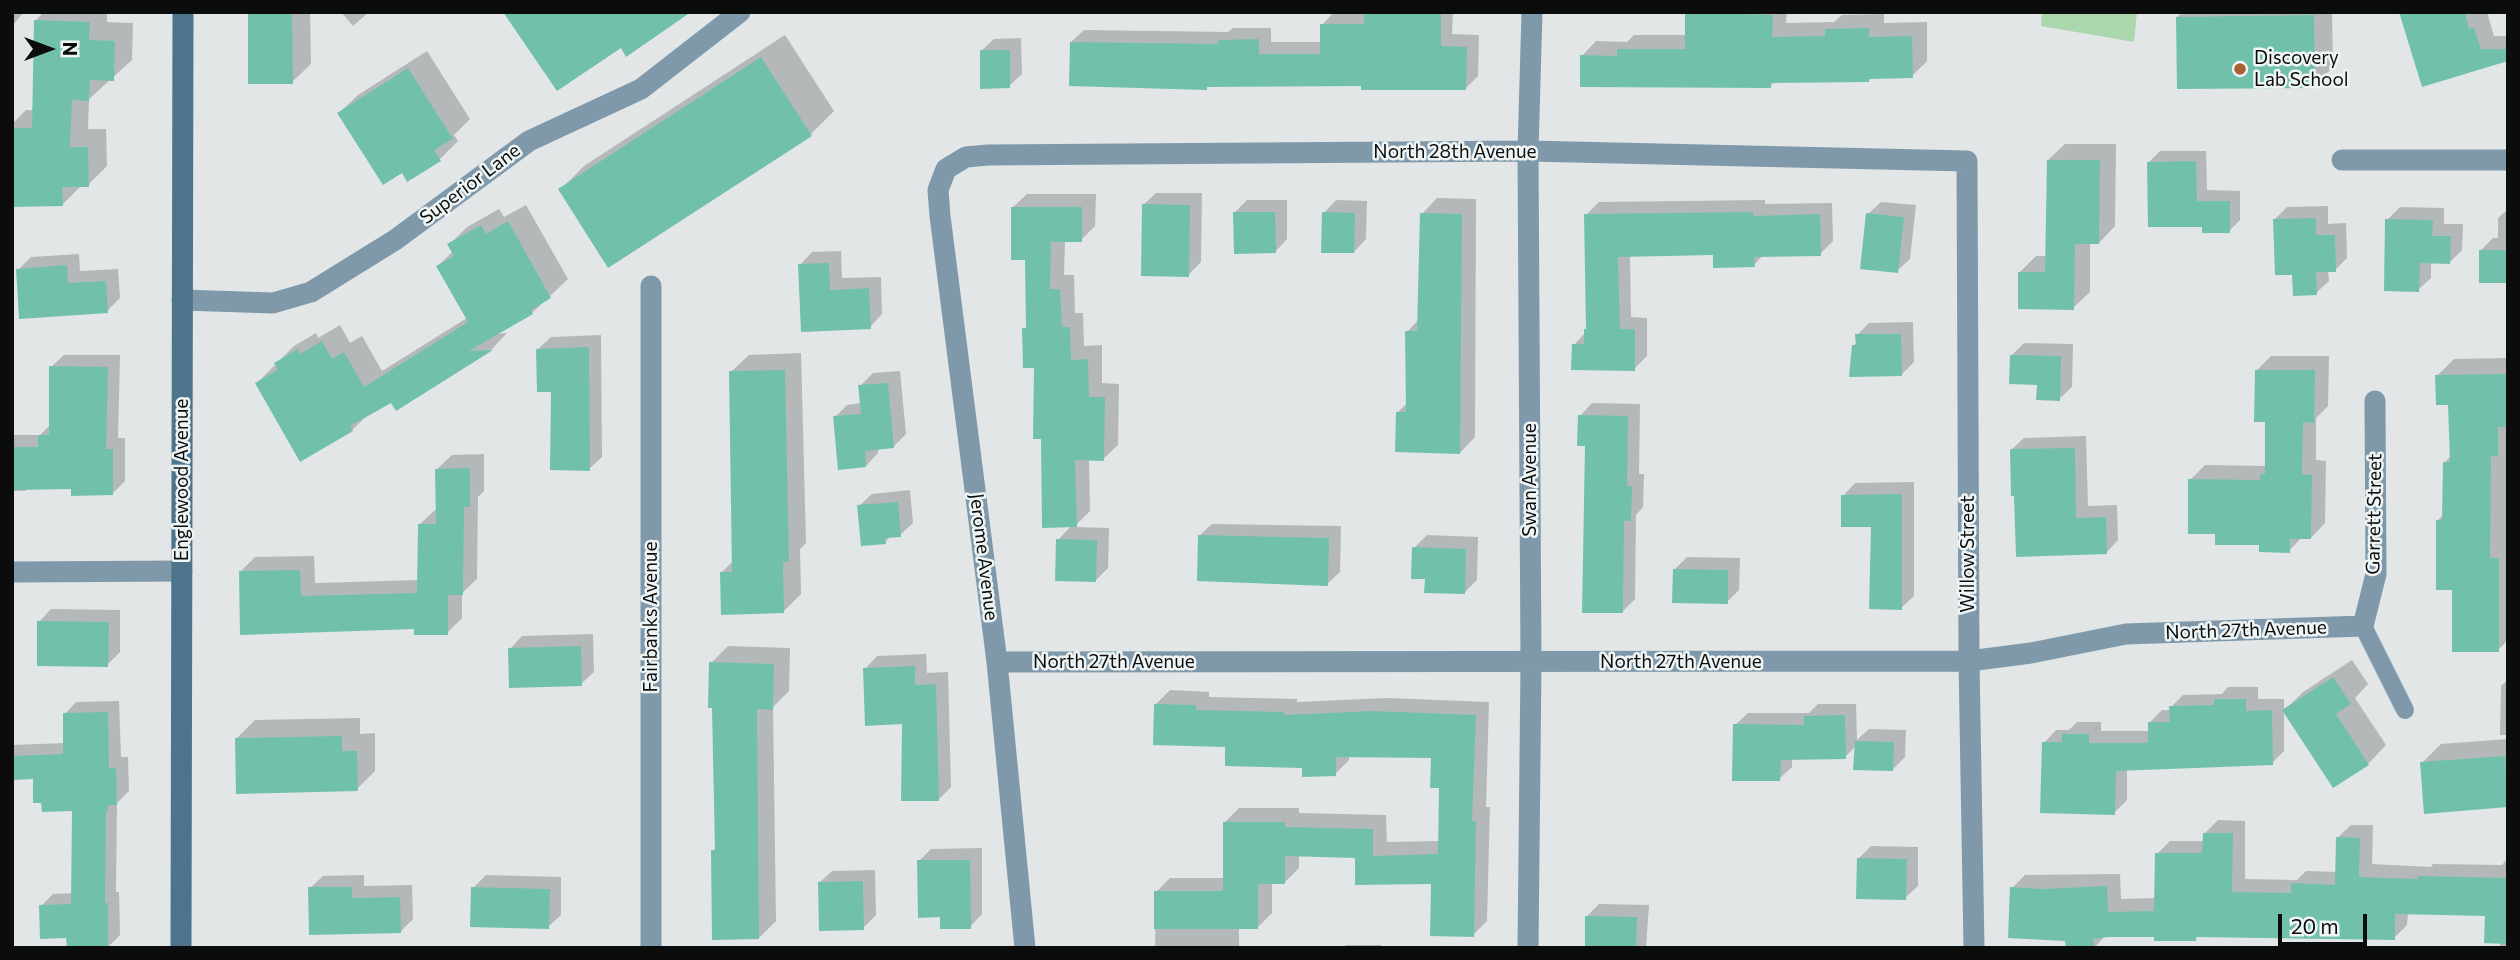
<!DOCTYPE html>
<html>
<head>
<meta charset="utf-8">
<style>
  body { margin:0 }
  #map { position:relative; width:2520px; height:960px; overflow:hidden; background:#e2e6e7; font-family:Commissioner,sans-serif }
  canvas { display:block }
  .frame { position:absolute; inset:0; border:14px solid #0b0d0d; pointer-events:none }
  .north { position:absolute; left:14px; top:14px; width:70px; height:70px; -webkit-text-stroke:5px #eff4f4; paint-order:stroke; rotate:90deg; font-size:19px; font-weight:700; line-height:28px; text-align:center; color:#0b0d0d }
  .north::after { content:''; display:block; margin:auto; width:24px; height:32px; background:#0b0d0d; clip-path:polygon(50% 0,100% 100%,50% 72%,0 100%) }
  .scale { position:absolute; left:2278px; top:914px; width:89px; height:32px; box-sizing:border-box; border:4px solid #0b0d0d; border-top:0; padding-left:9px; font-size:21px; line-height:24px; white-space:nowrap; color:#0b0d0d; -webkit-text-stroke:5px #eff4f4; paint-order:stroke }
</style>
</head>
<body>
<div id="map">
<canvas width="2520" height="960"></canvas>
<div class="frame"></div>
<div class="north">N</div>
<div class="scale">20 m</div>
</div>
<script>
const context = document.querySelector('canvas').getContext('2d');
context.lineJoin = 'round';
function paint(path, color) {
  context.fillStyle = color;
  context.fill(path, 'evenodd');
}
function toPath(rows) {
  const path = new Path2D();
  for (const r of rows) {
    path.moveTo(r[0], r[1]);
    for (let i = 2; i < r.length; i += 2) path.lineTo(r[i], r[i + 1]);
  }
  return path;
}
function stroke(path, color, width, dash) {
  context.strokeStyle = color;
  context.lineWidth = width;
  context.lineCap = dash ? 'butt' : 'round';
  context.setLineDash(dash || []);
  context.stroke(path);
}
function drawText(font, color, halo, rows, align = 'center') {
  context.font = font + ' Commissioner,sans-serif';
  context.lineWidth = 5;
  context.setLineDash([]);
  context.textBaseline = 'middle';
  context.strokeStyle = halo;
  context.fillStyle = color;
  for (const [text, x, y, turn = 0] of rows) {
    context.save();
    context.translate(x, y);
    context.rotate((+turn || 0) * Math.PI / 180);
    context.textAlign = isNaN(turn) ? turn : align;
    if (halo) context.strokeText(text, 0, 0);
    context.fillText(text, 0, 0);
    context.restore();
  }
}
paint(toPath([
  [2042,12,2137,12,2134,42,2041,26]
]), '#acd7ad');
paint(toPath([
  [12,12,24,12,12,26],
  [44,12,107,12,107,22,133,23,132,60,89,99,88,129,106,129,107,166,88,185,81,186,62,205,12,205,12,124,26,110,34,110,35,21],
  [250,12,310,12,311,64,292,82],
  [341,12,369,12,353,26],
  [1334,12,1453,12,1452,34,1479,35,1478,76,1465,89,1363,84,1209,85,1206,88,1071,42,1084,30,1228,32,1233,28,1271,28,1271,42,1322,42,1322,25],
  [1687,12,1787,12,1786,23,1834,22,1842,15,1884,14,1884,23,1927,22,1927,61,1912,76,1872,77,1869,80,1775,81,1770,86,1582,56,1596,41,1627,42,1634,35,1687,35],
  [2183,12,2332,12,2333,67,2315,86,2177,17],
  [2402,12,2487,12,2494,36,2508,36,2508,59,2423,85],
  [785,35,834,111,811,134,560,190,584,166],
  [1021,38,1022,74,1009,86,981,51,994,39],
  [427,51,470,119,454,135,458,141,440,159,402,171,339,113,358,95],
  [2065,144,2116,144,2115,226,2099,243,2090,243,2090,292,2073,308,2020,272,2036,256,2047,256,2048,160],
  [2160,151,2206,151,2207,190,2240,191,2240,220,2229,231,2203,225,2149,162],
  [1156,193,1202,193,1201,262,1188,275,1143,205],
  [1027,194,1096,194,1095,226,1081,240,1065,240,1064,275,1074,275,1075,313,1083,313,1084,346,1102,345,1102,383,1119,384,1118,445,1103,459,1089,459,1090,511,1074,527,1109,528,1108,568,1096,580,1058,540,1072,525,1042,438,1035,366,1024,329,1028,325,1027,258,1012,208],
  [1437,198,1476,199,1475,437,1460,453,1398,412,1407,403,1407,332,1419,319,1422,214],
  [1247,200,1287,200,1287,239,1275,252,1234,213],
  [1336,200,1367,201,1366,239,1354,252,1324,213],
  [1765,200,1765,204,1832,203,1833,241,1820,254,1763,255,1754,265,1715,253,1630,255,1631,317,1647,318,1647,356,1634,369,1574,345,1585,333,1588,327,1586,215,1599,202],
  [1881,202,1916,205,1910,259,1897,271,1868,214],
  [526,205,568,279,532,313,495,334,507,333,492,349,397,409,392,401,369,414,352,430,257,383,294,346,316,333,318,338,340,325,350,343,362,336,382,371,467,318,438,266,453,251,449,245,467,227,499,209,504,217],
  [2328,206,2328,224,2346,223,2347,258,2335,270,2328,270,2329,281,2316,293,2275,219,2287,207],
  [2400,207,2444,208,2444,224,2463,224,2462,250,2450,262,2431,262,2431,278,2418,290,2387,220],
  [2508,209,2508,281,2481,250,2493,238,2498,238,2498,218],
  [841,251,842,278,881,277,882,314,870,327,800,265,812,252],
  [79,254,80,271,118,269,120,298,107,311,18,270,31,257],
  [1913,322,1914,362,1901,375,1854,345,1857,342,1857,335,1869,323],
  [601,335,602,457,589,469,538,349,551,337],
  [2024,343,2073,344,2072,387,2059,399,2039,383,2012,355],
  [801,353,806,543,800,549,801,594,783,612,721,573,733,561,731,372,749,355],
  [64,355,120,355,118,438,125,438,125,481,113,493,72,487,28,488,25,491,12,491,12,435,40,435,50,425,51,367],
  [2271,356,2329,356,2328,406,2316,418,2316,460,2326,461,2325,523,2311,538,2302,537,2289,551,2217,532,2190,480,2205,465,2267,466,2267,420,2257,370],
  [2508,358,2508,640,2498,650,2454,588,2438,520,2444,514,2445,462,2451,456,2450,403,2437,376,2454,359],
  [900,371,906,434,893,447,878,448,878,453,866,466,835,417,847,405,862,403,860,386,873,373],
  [1592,403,1640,404,1639,474,1644,474,1643,507,1636,515,1635,599,1622,612,1580,416],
  [2086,436,2088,506,2117,505,2118,540,2106,553,2011,450,2024,438],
  [484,454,484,491,478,497,477,579,462,593,462,618,447,633,416,628,242,633,241,571,255,557,314,556,315,583,419,580,420,524,435,510,438,510,437,469,452,455],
  [1914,482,1914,596,1901,608,1873,525,1843,496,1855,483],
  [910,490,913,523,900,535,891,536,885,542,859,506,872,494],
  [1212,524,1341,526,1340,572,1327,584,1199,536],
  [1427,535,1478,537,1477,580,1464,593,1426,577,1414,548],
  [1687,557,1740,558,1739,590,1727,602,1675,569],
  [51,609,120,610,120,652,107,665,39,622],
  [593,634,594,672,581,684,510,649,522,636],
  [728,646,790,648,789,691,773,707,776,921,759,938,713,851,717,847,711,663],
  [926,654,927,673,948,672,951,787,938,800,903,722,865,669,877,656],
  [2352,660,2368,684,2355,698,2386,745,2368,764,2284,711,2303,692],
  [2508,679,2508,735,2500,735,2501,686],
  [2228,687,2258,687,2258,699,2284,699,2284,751,2272,763,2127,768,2127,800,2114,813,2044,743,2056,730,2069,730,2077,722,2101,722,2101,731,2149,731,2149,723,2162,710,2171,710,2171,707,2183,695,2222,694],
  [1170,690,1209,692,1209,697,1297,699,1297,702,1387,698,1489,702,1486,807,1490,807,1487,921,1473,935,1432,882,1356,857,1299,855,1299,868,1285,882,1272,882,1272,913,1258,927,1239,927,1239,948,1155,948,1156,892,1170,878,1225,878,1225,822,1239,808,1299,808,1299,813,1386,815,1387,842,1440,841,1441,786,1432,756,1349,756,1349,760,1335,774,1227,746,1156,704],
  [119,701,121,757,128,757,129,791,117,803,116,892,119,892,120,935,108,947,68,936,41,906,53,894,73,893,74,809,34,777,12,778,12,745,65,743,65,714,76,702],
  [1818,704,1856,704,1857,740,1869,729,1906,730,1905,757,1892,770,1856,746,1845,757,1792,758,1792,767,1779,779,1735,725,1748,713,1809,713],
  [360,718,360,734,375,733,375,771,357,789,236,739,255,720],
  [2508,739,2508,806,2422,763,2441,744],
  [2218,820,2245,821,2245,879,2297,880,2306,871,2337,872,2337,838,2351,825,2373,825,2372,864,2431,867,2433,864,2502,865,2508,858,2508,948,2500,948,2500,942,2486,914,2408,913,2407,925,2394,938,2199,936,2195,939,2156,935,2105,936,2094,948,2067,939,2012,888,2025,875,2120,874,2121,899,2156,898,2157,854,2170,841,2204,841,2204,834],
  [1871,846,1918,847,1918,886,1905,898,1858,859],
  [982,848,982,914,970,927,941,916,919,861,931,849],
  [875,870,876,915,863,928,819,883,832,871],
  [364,875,364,886,412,885,413,919,400,932,310,888,323,876],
  [486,875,561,877,561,915,548,927,473,888],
  [1599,904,1649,905,1646,948,1587,948,1587,916],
  [1346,945,1381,945,1381,948,1343,948]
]), '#0003');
paint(toPath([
  [248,12,292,12,293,84,248,84],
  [503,12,691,12,626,57,621,48,557,91],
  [1364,12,1441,12,1441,46,1467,47,1466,90,1361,90,1361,86,1207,87,1207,90,1069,86,1070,42,1218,44,1218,40,1259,39,1259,54,1320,54,1320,24,1364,24],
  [1685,12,1773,15,1772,37,1825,36,1825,29,1869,28,1869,37,1912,36,1913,78,1869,79,1869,82,1771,83,1771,88,1580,87,1580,55,1617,56,1617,49,1685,49],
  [2399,12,2465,12,2469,29,2474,28,2481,49,2508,49,2508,61,2422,87],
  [2314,15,2315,88,2177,89,2176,17],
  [34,20,90,22,89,40,115,41,114,81,90,80,89,101,72,100,70,147,88,147,89,187,62,187,63,206,12,207,12,128,32,128],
  [980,50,1010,50,1010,88,980,89],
  [761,57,812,136,608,268,558,189],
  [408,68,453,139,434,150,441,161,407,182,402,173,383,185,337,113],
  [2047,160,2100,160,2099,244,2075,244,2074,310,2018,309,2018,272,2045,272],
  [2196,161,2197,201,2230,201,2230,233,2202,233,2202,227,2148,227,2147,162],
  [1142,204,1190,205,1189,277,1141,276],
  [1011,207,1082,207,1082,242,1051,242,1050,289,1060,289,1062,327,1070,327,1071,360,1088,359,1089,397,1105,397,1104,461,1075,460,1077,527,1042,528,1041,439,1033,439,1034,368,1023,368,1022,328,1026,328,1025,260,1011,260],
  [1233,212,1275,212,1276,253,1234,254],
  [1322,212,1355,213,1354,253,1321,253],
  [1753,212,1753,216,1820,214,1821,256,1754,257,1755,267,1713,268,1713,255,1618,257,1620,329,1635,329,1635,371,1571,370,1572,344,1584,344,1584,329,1586,329,1584,214],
  [1420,213,1462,214,1460,454,1395,452,1396,412,1406,412,1405,331,1417,331],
  [1866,213,1904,217,1898,273,1860,269],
  [2316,218,2316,235,2335,235,2336,272,2316,272,2317,295,2293,296,2292,275,2275,275,2273,219],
  [2385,219,2433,220,2432,236,2451,236,2450,264,2420,263,2419,292,2384,291],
  [508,221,551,298,531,310,533,314,469,351,493,350,396,411,391,403,350,426,353,431,300,462,255,383,278,370,274,363,298,349,300,354,322,341,332,359,344,352,364,387,468,322,436,266,454,256,447,244,481,225,486,234],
  [2479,250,2508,250,2508,283,2479,283],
  [829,263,830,290,869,288,871,329,801,332,798,264],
  [67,265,68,283,106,281,108,313,19,319,16,269],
  [1855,334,1901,334,1902,376,1849,377,1852,345,1856,345],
  [589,347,590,471,550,470,551,392,537,392,536,349],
  [2010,355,2061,356,2060,401,2036,400,2037,385,2009,384],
  [49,366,108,367,106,449,113,449,113,495,71,496,71,489,12,490,12,447,38,447,38,435,49,435],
  [785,370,789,562,783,562,784,613,721,615,720,572,732,572,729,371],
  [2255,370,2315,370,2314,423,2303,422,2302,474,2312,475,2311,539,2290,539,2290,553,2259,552,2259,545,2215,545,2215,534,2188,534,2188,479,2260,480,2260,474,2265,474,2265,422,2254,422],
  [2508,374,2508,427,2498,427,2498,457,2491,456,2490,558,2499,558,2499,652,2452,652,2452,590,2436,590,2436,520,2442,520,2443,462,2450,462,2448,405,2436,405,2435,375],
  [888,383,894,448,865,451,866,467,838,470,833,416,861,414,858,385],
  [1578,415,1628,416,1627,486,1632,486,1631,521,1624,521,1623,613,1582,613,1585,446,1577,446],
  [2075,448,2076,518,2106,517,2107,554,2016,557,2014,496,2011,496,2010,449],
  [470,468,470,507,464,507,463,595,448,595,448,635,414,635,414,629,240,635,239,571,300,570,301,596,417,593,418,524,436,524,435,469],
  [1902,494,1902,610,1869,609,1871,527,1841,527,1841,495],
  [898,502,901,537,885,538,886,544,861,546,857,505],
  [1198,535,1329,538,1328,586,1197,581],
  [1056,539,1097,540,1096,582,1055,581],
  [1412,547,1466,549,1465,594,1424,593,1425,579,1411,579],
  [1673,569,1728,570,1728,604,1672,603],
  [37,621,109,622,108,667,37,666],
  [581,646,582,686,509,688,508,648],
  [709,662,774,664,773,710,757,709,759,939,712,940,711,850,715,850,712,708,708,708],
  [915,666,915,685,936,684,939,801,901,801,902,724,865,726,863,668],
  [2333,677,2351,704,2336,714,2369,765,2333,788,2282,710],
  [2214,699,2246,699,2246,711,2272,710,2273,765,2116,771,2115,815,2040,813,2042,742,2062,742,2062,734,2089,734,2089,743,2148,743,2148,722,2170,722,2169,706,2214,705],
  [1154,704,1196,705,1196,710,1284,712,1284,715,1372,711,1476,715,1472,821,1476,821,1474,937,1430,936,1431,884,1355,885,1355,858,1285,856,1285,884,1258,884,1258,929,1154,929,1154,891,1223,891,1223,822,1285,822,1285,827,1373,829,1373,856,1438,854,1439,788,1430,788,1431,758,1336,757,1336,776,1302,777,1302,768,1225,766,1225,747,1153,745],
  [108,712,109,768,116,768,117,805,108,805,108,810,106,810,105,903,108,903,108,948,67,948,66,938,40,939,39,905,71,904,72,811,42,812,41,803,33,803,33,779,12,780,12,756,63,754,63,713],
  [1845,715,1846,759,1781,760,1780,781,1732,781,1733,724,1804,725,1804,716],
  [342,736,342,751,357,751,358,791,236,794,235,738],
  [1855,741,1894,742,1893,771,1853,770],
  [2505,756,2508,807,2424,814,2420,762],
  [2203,833,2233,833,2232,892,2291,893,2291,883,2335,885,2336,837,2360,838,2359,877,2418,879,2418,876,2508,878,2508,944,2484,943,2485,916,2395,914,2395,940,2196,937,2196,941,2154,941,2154,937,2109,937,2093,939,2094,948,2066,948,2065,941,2008,938,2010,887,2043,889,2107,886,2108,912,2154,911,2155,853,2202,853],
  [1857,858,1907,859,1906,900,1856,899],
  [917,860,970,860,971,929,940,929,940,917,918,918],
  [863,881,864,930,819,931,818,882],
  [308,887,352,887,352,898,400,897,401,933,309,935],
  [471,887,550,889,549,929,470,927],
  [1585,916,1637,917,1636,948,1585,948]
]), '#71c0ac');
stroke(toPath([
  [2363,626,2405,710]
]), '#7f99aa', 18);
stroke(toPath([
  [2342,160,2508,160],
  [182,300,273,303,311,292,395,240,529,141,641,89,740,12],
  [12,572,182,571],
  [997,662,1969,661,2031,653,2126,634,2363,626,2376,574,2375,401],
  [651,948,651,286],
  [1025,948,997,662,940,216,938,190,946,169,966,157,988,155,1528,151,1967,161,1969,661,1974,948],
  [1528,948,1531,662,1528,151,1532,12]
]), '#7f99aa', 21);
stroke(toPath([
  [181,948,183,12]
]), '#4d748c', 21);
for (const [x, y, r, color] of [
  [2240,69,7,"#a56131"]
]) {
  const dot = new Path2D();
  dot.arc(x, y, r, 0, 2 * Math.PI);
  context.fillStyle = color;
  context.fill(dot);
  stroke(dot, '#eff4f4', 2.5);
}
drawText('19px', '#0b0d0d', '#eff4f4', [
  ["Discovery",2254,58],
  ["Lab School",2254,80]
], 'left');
drawText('19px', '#0b0d0d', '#eff4f4', [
  ["North 28th Avenue",1455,152],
  ["Superior Lane",470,184,-37],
  ["Englewood Avenue",182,480,-90],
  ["Swan Avenue",1530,480,-90],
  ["Garrett Street",2374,514,-89],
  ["Willow Street",1968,554,-90],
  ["Jerome Avenue",984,557,83],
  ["Fairbanks Avenue",651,617,-90],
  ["North 27th Avenue",2246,630,-2],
  ["North 27th Avenue",1114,662],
  ["North 27th Avenue",1681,662]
]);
</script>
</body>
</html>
